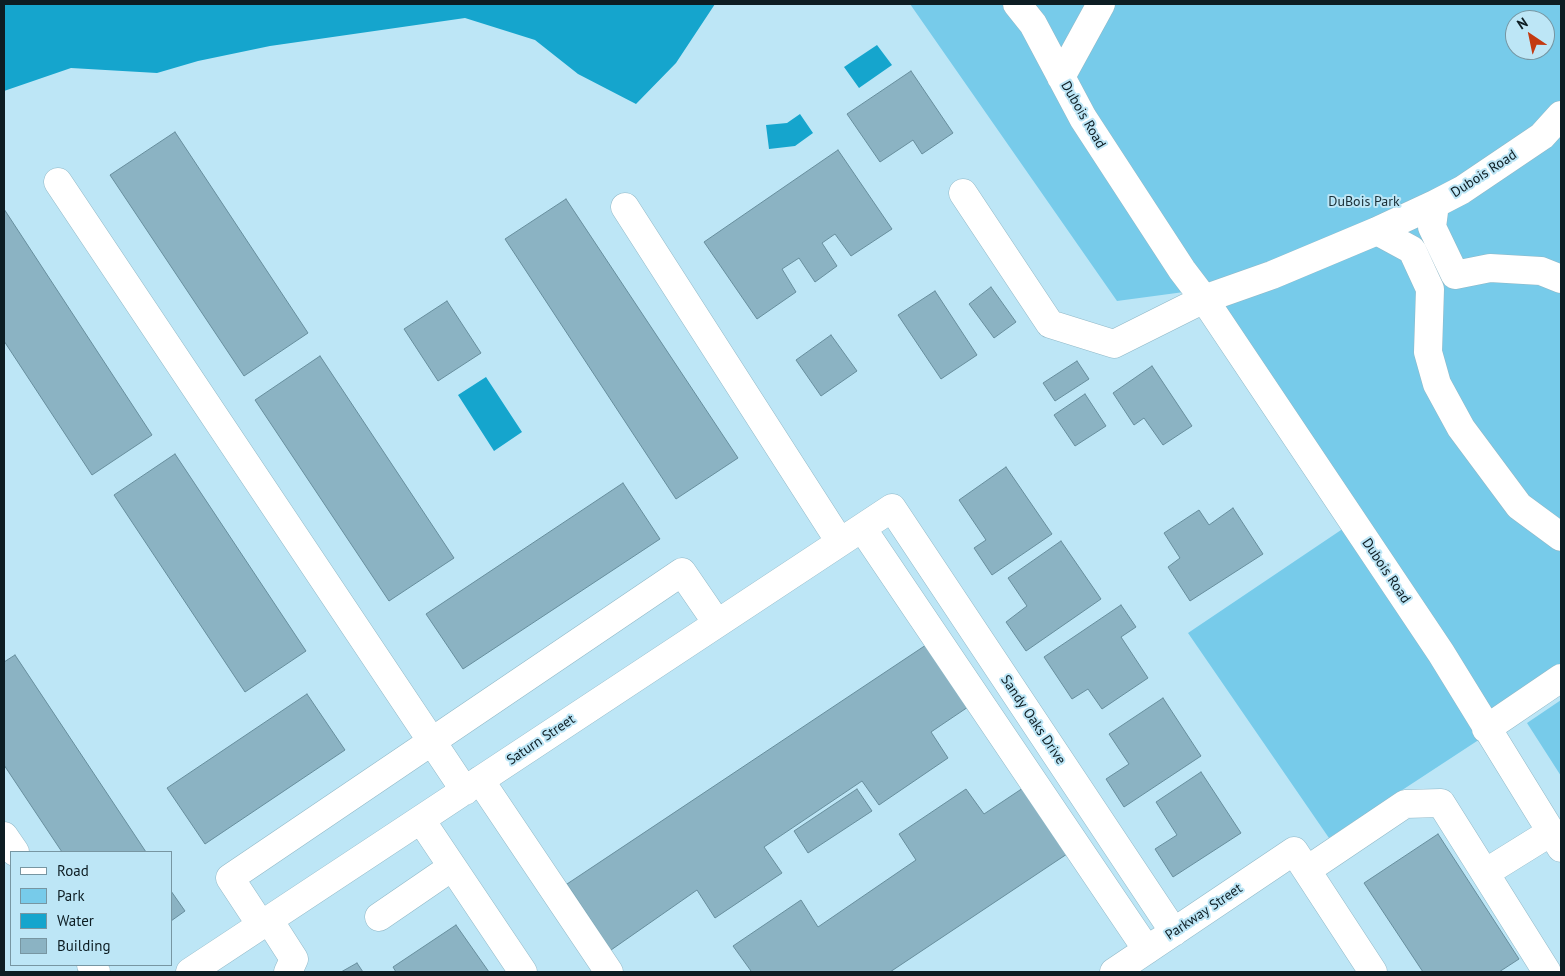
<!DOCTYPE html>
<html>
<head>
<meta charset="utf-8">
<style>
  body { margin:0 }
  #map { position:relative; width:1565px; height:976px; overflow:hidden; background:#bde6f6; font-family:"PT Sans",sans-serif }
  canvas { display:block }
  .frame { position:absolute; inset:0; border:5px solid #0d1d23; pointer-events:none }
  .legend { position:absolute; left:10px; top:851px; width:162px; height:115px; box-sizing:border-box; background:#bde6f6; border:1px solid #7796a2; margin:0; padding:6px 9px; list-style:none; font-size:15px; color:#0d1d23 }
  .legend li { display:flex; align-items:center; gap:10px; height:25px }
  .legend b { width:25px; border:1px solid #7796a2 }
  .north { position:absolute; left:1505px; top:10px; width:50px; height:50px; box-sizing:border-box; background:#bde6f6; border:1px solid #7796a2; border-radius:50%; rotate:326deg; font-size:14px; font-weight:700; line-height:20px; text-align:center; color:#0d1d23 }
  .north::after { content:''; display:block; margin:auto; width:18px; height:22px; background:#c33a11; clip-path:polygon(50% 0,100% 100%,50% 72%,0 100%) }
</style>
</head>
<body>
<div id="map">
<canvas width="1565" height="976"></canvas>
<div class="frame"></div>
<ul class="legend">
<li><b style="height:6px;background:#fff"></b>Road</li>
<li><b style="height:14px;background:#77cbea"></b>Park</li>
<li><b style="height:14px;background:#15a5cd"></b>Water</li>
<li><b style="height:14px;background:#8bb3c3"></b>Building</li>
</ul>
<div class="north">N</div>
</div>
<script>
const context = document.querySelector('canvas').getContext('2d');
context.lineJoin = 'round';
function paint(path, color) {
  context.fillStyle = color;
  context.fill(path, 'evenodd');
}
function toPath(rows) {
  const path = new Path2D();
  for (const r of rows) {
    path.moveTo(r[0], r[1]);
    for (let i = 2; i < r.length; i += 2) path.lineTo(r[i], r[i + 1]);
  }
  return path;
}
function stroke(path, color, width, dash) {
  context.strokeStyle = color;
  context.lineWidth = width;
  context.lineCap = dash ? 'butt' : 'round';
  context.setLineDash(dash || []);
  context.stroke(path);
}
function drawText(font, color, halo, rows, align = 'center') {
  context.font = font + ' "PT Sans",sans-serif';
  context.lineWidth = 4;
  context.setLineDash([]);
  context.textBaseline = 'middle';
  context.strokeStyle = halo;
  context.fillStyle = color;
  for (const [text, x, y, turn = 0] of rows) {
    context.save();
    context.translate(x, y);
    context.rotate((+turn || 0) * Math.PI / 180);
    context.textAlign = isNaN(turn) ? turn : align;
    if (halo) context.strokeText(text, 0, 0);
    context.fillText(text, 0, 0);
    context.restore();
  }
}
paint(toPath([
  [910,4,1561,4,1561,686,1329,838,1188,633,1347,526,1184,292,1117,301],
  [1515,20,1545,20,1545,50,1515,50],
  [1561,700,1561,776,1527,723]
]), '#77cbea');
paint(toPath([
  [4,4,715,4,676,63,636,104,578,74,535,40,465,18,270,46,198,61,157,73,71,68,4,91],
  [877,45,892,65,859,88,844,67],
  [800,114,813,133,795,146,769,149,766,125,787,123],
  [486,377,522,432,494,451,458,395]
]), '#15a5cd');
const building = toPath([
  [911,71,953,133,922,154,913,140,880,162,847,114,911,71],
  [175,132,308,333,244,376,110,175,175,132],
  [838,150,892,229,851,256,835,234,822,243,837,266,815,282,799,258,782,269,796,292,757,319,704,242,838,150],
  [566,199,738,458,676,499,505,239,566,199],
  [4,209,152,435,92,475,4,341,4,209],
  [991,287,1016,322,994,338,969,304,991,287],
  [935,291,977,355,941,379,898,315,935,291],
  [447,301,481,353,438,381,404,329,447,301],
  [831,335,857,371,821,396,796,360,831,335],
  [320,356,454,558,389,601,255,400,320,356],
  [1077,361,1089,379,1055,401,1043,383,1077,361],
  [1152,366,1192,426,1163,445,1144,418,1134,425,1113,393,1152,366],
  [1085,394,1106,426,1075,446,1054,415,1085,394],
  [175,454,306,651,245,692,114,495,175,454],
  [1006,467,1052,534,992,575,974,548,986,540,959,500,1006,467],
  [623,483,660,539,463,669,426,614,623,483],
  [1233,508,1263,554,1190,601,1168,567,1180,558,1164,533,1199,510,1209,525,1233,508],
  [1061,541,1101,599,1026,651,1006,622,1027,606,1008,578,1061,541],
  [1121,605,1136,627,1121,637,1148,678,1102,709,1088,689,1072,699,1044,657,1121,605],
  [926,645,968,707,931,732,948,758,879,805,862,781,764,847,782,873,715,918,697,890,611,950,567,884,926,645],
  [15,655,146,852,62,852,4,765,4,662,15,655],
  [307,694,345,750,205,844,167,788,307,694],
  [1163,698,1201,756,1124,807,1106,779,1129,764,1109,734,1163,698],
  [1201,772,1241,833,1173,877,1155,849,1177,835,1156,802,1201,772],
  [1023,788,1067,854,890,972,749,972,751,971,733,946,801,900,818,927,916,860,899,834,966,789,984,814,1023,788],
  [857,789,872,811,808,853,794,831,857,789],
  [1438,834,1519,959,1499,972,1423,972,1364,883,1438,834],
  [171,891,185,911,171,921,171,891],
  [456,925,489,972,396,972,393,967,456,925],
  [357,963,363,972,341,972,357,963]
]);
paint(building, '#8bb3c3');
stroke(building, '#678e9d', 1);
const minor = toPath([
  [1017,4,1033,24,1083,118,1182,270,1204,299,1441,653,1561,848],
  [1061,77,1101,4],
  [58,182,465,791],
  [963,193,1050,324,1114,344,1204,299,1272,275,1377,231,1435,204,1462,190,1542,136,1561,115],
  [1435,204,1432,227,1455,275,1490,268,1541,271,1561,279],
  [625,207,840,542],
  [1377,231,1412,250,1430,289,1428,352,1437,384,1461,428,1519,506,1561,537],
  [862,528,1147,950],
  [1486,729,1561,678],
  [480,780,609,972],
  [421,820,523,972],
  [4,836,15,852],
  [1307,870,1405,804,1441,803,1485,873,1551,832],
  [1485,873,1547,972],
  [379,917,452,867],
  [269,920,294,959,288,972],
  [261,925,230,878,682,572,717,623],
  [91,965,96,972],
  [190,972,892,508,1174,932],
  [1114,972,1294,851,1373,972]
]);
stroke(minor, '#90b8c7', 29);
stroke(minor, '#fff', 28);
drawText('14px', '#0d1d23', '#bde6f6', [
  ["Dubois Road",1083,115,60],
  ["Dubois Road",1484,174,-33],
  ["Dubois Road",1386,571,56],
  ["Sandy Oaks Drive",1033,720,56],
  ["Saturn Street",541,740,-34],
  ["Parkway Street",1204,912,-34]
]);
drawText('14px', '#192e36', '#bde6f6', [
  ["DuBois Park",1364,202]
]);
</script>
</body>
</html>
